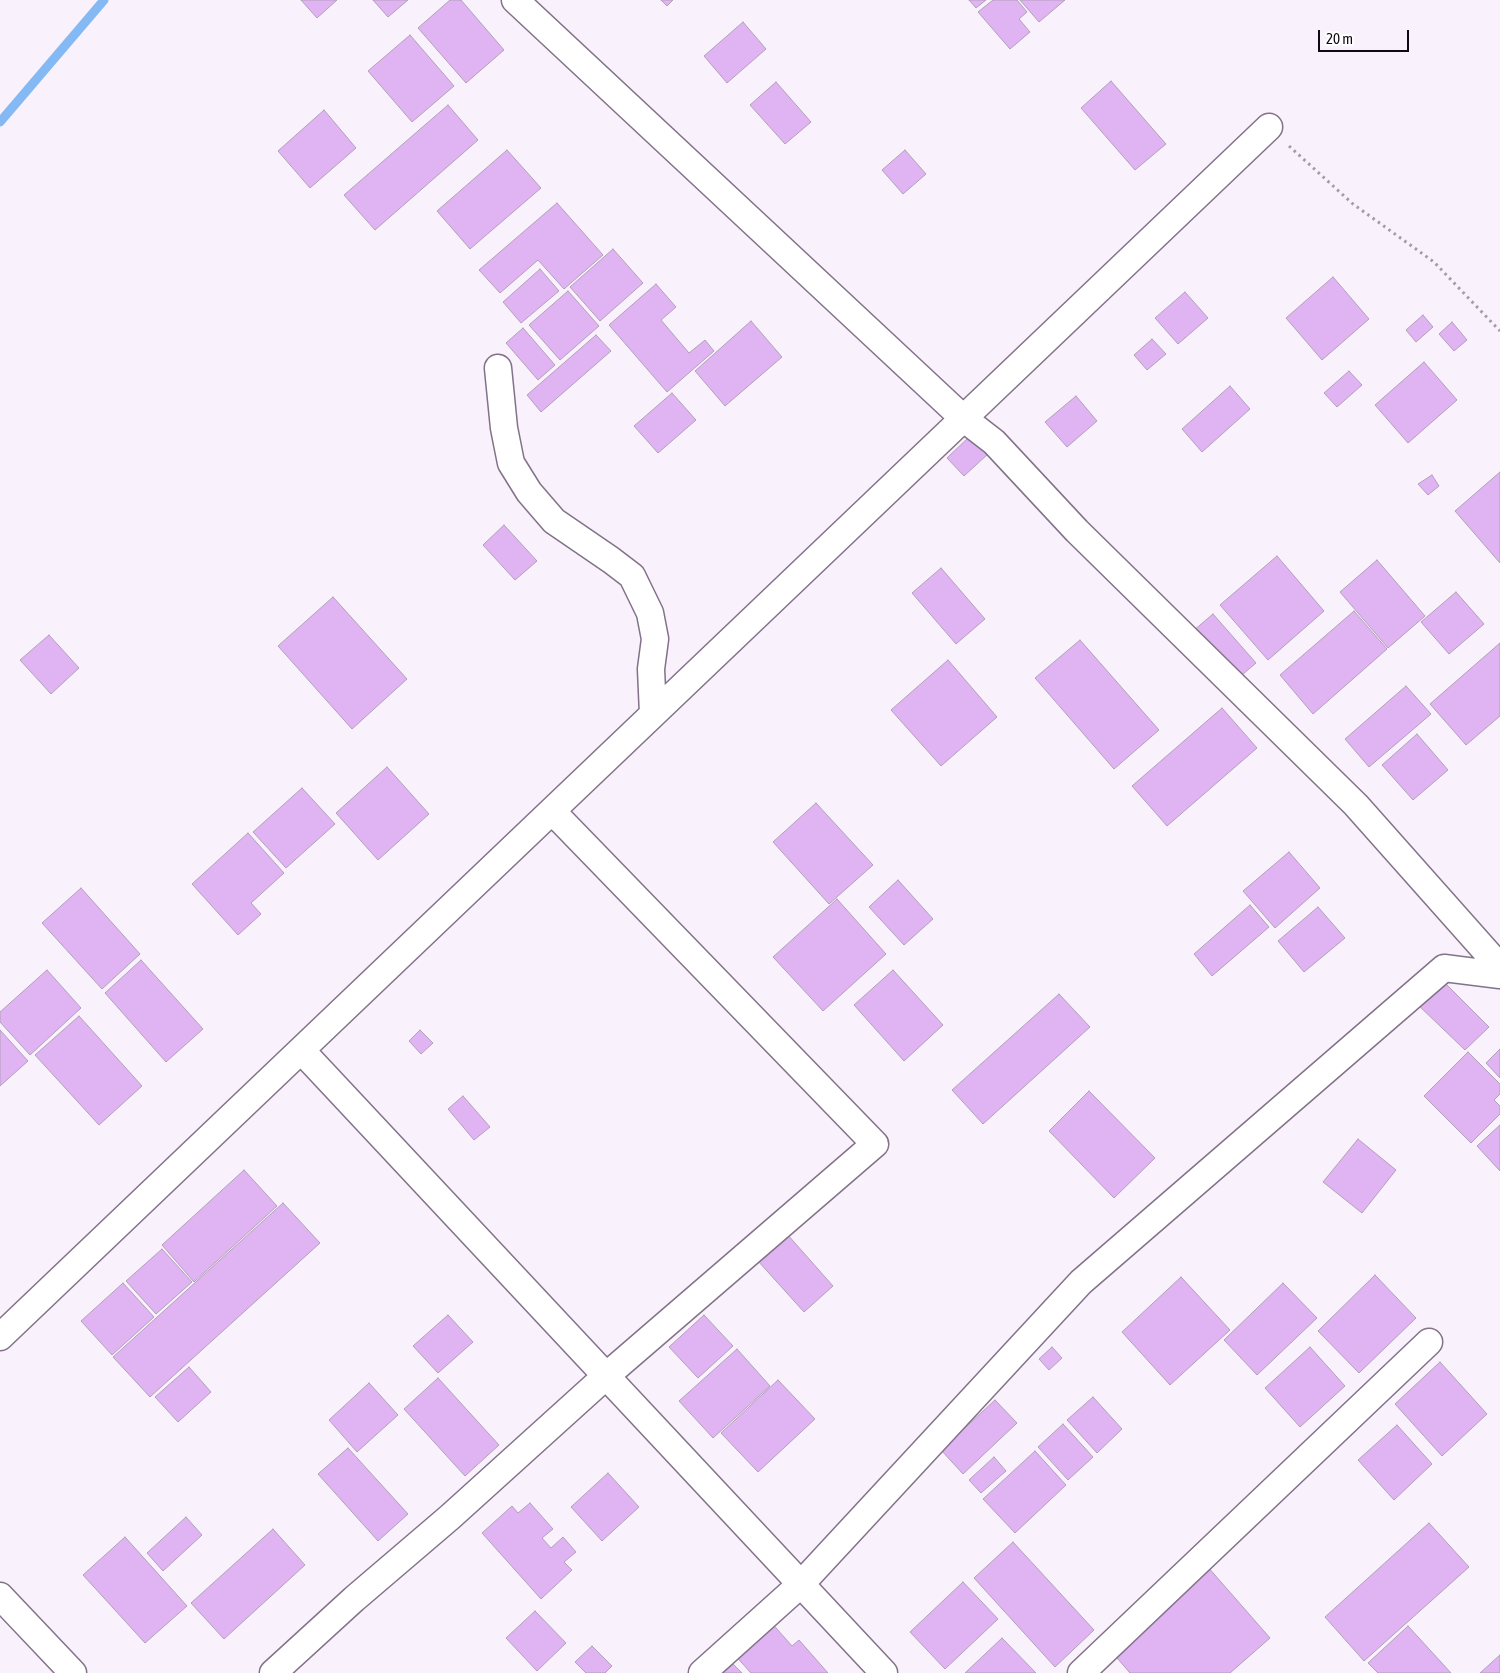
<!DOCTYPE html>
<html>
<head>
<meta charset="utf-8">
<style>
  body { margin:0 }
  #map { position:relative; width:1500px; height:1673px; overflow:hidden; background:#f9f1fc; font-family:"Asap Condensed",sans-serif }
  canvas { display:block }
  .scale { position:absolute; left:1318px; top:30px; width:91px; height:22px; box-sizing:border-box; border:2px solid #100a12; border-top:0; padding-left:6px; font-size:15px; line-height:18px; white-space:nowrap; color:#100a12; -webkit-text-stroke:4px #fff; paint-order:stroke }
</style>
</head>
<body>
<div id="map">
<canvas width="1500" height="1673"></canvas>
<div class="scale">20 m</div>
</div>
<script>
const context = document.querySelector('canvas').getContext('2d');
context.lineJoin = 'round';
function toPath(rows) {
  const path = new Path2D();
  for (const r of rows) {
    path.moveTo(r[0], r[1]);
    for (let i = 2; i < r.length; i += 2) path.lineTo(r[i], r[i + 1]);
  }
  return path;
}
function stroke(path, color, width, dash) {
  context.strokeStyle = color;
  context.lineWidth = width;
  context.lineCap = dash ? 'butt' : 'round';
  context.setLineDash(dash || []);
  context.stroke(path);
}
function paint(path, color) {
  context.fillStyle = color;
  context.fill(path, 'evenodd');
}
stroke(toPath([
  [0,122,104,0]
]), '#85b9f3', 9);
const building = toPath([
  [301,0,337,0,317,18,301,0],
  [373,0,408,0,388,17,373,0],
  [450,0,461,0,504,50,466,83,418,28,450,0],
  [661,0,673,0,667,6,661,0],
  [969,0,986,0,976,8,969,0],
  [993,0,1017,0,1027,12,1019,19,1030,32,1010,49,978,12,993,0],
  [1020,0,1065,0,1039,22,1020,0],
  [743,22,766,49,727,83,704,56,743,22],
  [410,35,454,86,412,122,368,71,410,35],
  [1111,81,1166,144,1135,170,1081,108,1111,81],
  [776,82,811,122,785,144,750,105,776,82],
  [448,105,478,140,375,230,344,195,448,105],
  [324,110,356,148,310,188,278,151,324,110],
  [507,150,541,188,470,249,437,211,507,150],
  [905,150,926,174,903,194,882,170,905,150],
  [557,203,603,255,564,289,538,260,500,293,479,270,557,203],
  [613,249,643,283,600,321,570,287,613,249],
  [540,269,559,291,521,323,503,302,540,269],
  [1333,277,1369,319,1322,360,1286,318,1333,277],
  [656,284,676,307,661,320,689,353,705,340,714,351,667,392,609,325,656,284],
  [568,291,599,326,560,360,529,325,568,291],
  [1185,292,1208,318,1178,344,1155,318,1185,292],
  [1423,315,1433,327,1416,342,1406,330,1423,315],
  [751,321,782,357,725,406,695,371,751,321],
  [1452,322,1467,340,1454,351,1439,334,1452,322],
  [523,328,555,365,538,380,506,343,523,328],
  [596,335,611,351,541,412,527,395,596,335],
  [1152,339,1166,354,1147,370,1134,355,1152,339],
  [1424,362,1457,400,1408,443,1375,405,1424,362],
  [1349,371,1362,385,1337,407,1324,393,1349,371],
  [1230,386,1250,409,1202,452,1182,429,1230,386],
  [672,393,696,420,658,453,634,426,672,393],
  [1076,396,1097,421,1067,447,1045,422,1076,396],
  [970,436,988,454,964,476,947,458,970,436],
  [1500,472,1500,563,1455,511,1500,472],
  [1432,475,1439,486,1428,495,1418,484,1432,475],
  [504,525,537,561,515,580,483,545,504,525],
  [1277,556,1324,611,1268,660,1220,605,1277,556],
  [1377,560,1425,616,1388,648,1340,592,1377,560],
  [941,568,985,619,956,644,912,593,941,568],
  [1456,592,1484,624,1449,654,1421,622,1456,592],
  [333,597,407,679,352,729,278,646,333,597],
  [1354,611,1387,649,1313,714,1280,675,1354,611],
  [1213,614,1256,663,1236,680,1193,631,1213,614],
  [49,635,79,668,51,694,20,660,49,635],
  [1080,640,1159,730,1114,769,1035,678,1080,640],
  [1500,643,1500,716,1466,745,1430,704,1500,643],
  [948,660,997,717,941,766,891,710,948,660],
  [1406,686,1431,714,1369,767,1345,739,1406,686],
  [1222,708,1257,748,1167,826,1132,786,1222,708],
  [1417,734,1448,770,1413,800,1382,765,1417,734],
  [387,767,429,814,378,860,336,813,387,767],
  [302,788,335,824,286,868,253,832,302,788],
  [816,803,873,865,829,904,773,842,816,803],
  [248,833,284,873,251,903,261,914,238,935,192,884,248,833],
  [1289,852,1320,888,1275,928,1243,891,1289,852],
  [898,880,933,919,904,945,869,907,898,880],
  [81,888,140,954,102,989,42,923,81,888],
  [837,899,886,954,823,1011,773,957,837,899],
  [1250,905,1269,927,1212,976,1194,954,1250,905],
  [1318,907,1345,938,1304,972,1278,941,1318,907],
  [141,960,203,1029,166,1062,105,993,141,960],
  [47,970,81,1008,30,1055,0,1022,0,1012,47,970],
  [893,970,943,1025,904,1061,854,1005,893,970],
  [1440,978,1489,1027,1465,1050,1416,1003,1440,978],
  [1059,994,1090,1027,983,1124,952,1090,1059,994],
  [79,1016,142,1086,99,1125,35,1055,79,1016],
  [0,1030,28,1061,0,1086,0,1030],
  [420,1030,433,1043,421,1054,409,1041,420,1030],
  [1500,1049,1500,1078,1486,1063,1500,1049],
  [1468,1052,1500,1084,1500,1094,1494,1100,1500,1106,1500,1114,1471,1143,1424,1096,1468,1052],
  [1089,1091,1155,1158,1114,1198,1049,1131,1089,1091],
  [463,1096,490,1127,474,1140,448,1109,463,1096],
  [1500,1125,1500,1171,1477,1146,1500,1125],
  [1358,1139,1396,1170,1362,1213,1323,1182,1358,1139],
  [244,1170,277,1206,194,1282,162,1245,244,1170],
  [283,1203,320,1243,150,1397,113,1357,283,1203],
  [787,1234,833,1286,804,1312,758,1261,787,1234],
  [162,1249,192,1282,156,1314,126,1281,162,1249],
  [1375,1275,1416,1318,1359,1373,1318,1331,1375,1275],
  [1181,1277,1230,1330,1170,1385,1122,1332,1181,1277],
  [123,1283,154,1317,112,1355,81,1321,123,1283],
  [1283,1283,1317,1318,1257,1375,1224,1340,1283,1283],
  [448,1315,473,1342,438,1373,413,1346,448,1315],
  [704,1315,733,1346,698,1378,669,1347,704,1315],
  [1052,1347,1062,1358,1049,1370,1039,1359,1052,1347],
  [1310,1347,1345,1386,1300,1427,1265,1388,1310,1347],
  [737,1349,770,1386,713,1438,679,1401,737,1349],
  [1440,1362,1487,1414,1442,1456,1395,1404,1440,1362],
  [189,1367,211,1392,178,1422,155,1397,189,1367],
  [438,1378,499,1445,465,1476,404,1409,438,1378],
  [778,1380,815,1419,758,1472,721,1433,778,1380],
  [369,1383,398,1415,357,1452,329,1420,369,1383],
  [1093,1397,1122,1429,1097,1453,1067,1420,1093,1397],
  [995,1400,1017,1423,963,1474,941,1450,995,1400],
  [1063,1424,1093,1457,1068,1480,1038,1447,1063,1424],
  [1397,1425,1432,1464,1394,1500,1358,1460,1397,1425],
  [348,1448,408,1514,378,1541,318,1474,348,1448],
  [1035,1451,1066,1485,1015,1533,983,1499,1035,1451],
  [994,1457,1006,1471,981,1493,969,1480,994,1457],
  [608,1473,639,1507,602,1541,571,1507,608,1473],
  [530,1503,553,1529,542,1538,551,1548,563,1537,576,1552,564,1562,572,1570,541,1599,482,1533,512,1506,518,1513,530,1503],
  [186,1517,202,1535,163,1571,147,1553,186,1517],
  [1429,1523,1469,1567,1364,1661,1325,1617,1429,1523],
  [273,1529,305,1565,224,1639,191,1603,273,1529],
  [125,1537,187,1606,145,1643,83,1575,125,1537],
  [1013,1542,1094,1630,1055,1667,974,1578,1013,1542],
  [1207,1566,1270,1638,1230,1673,1130,1673,1111,1651,1207,1566],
  [963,1582,998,1619,945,1669,910,1632,963,1582],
  [535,1611,566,1643,537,1671,506,1638,535,1611],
  [769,1620,792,1646,799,1640,828,1673,751,1673,733,1653,769,1620],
  [1408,1626,1451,1673,1378,1673,1368,1663,1408,1626],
  [1002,1638,1036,1673,965,1673,1002,1638],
  [592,1646,612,1666,605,1673,586,1673,575,1662,592,1646],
  [1500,1655,1500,1673,1480,1673,1500,1655],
  [733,1664,742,1673,723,1673,733,1664]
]);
paint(building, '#e0b3f3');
stroke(building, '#b1a0b9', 1);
const street = toPath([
  [515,0,963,418,994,442,1077,531,1356,805,1500,967],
  [498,368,504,428,511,463,529,492,554,521,611,560,632,576,650,613,655,639,651,669,653,714],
  [301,1050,884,1673],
  [0,1337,1269,127],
  [0,1596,73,1673],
  [273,1673,354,1599,450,1517,606,1376,875,1144,552,811],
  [702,1673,801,1584,1081,1282,1444,968,1500,975],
  [1081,1673,1429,1342]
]);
stroke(street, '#837289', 29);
stroke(toPath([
  [1289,146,1353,204,1434,262,1500,331]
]), '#a39ba5', 3, [2.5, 4]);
stroke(street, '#fff', 26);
</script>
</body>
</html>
